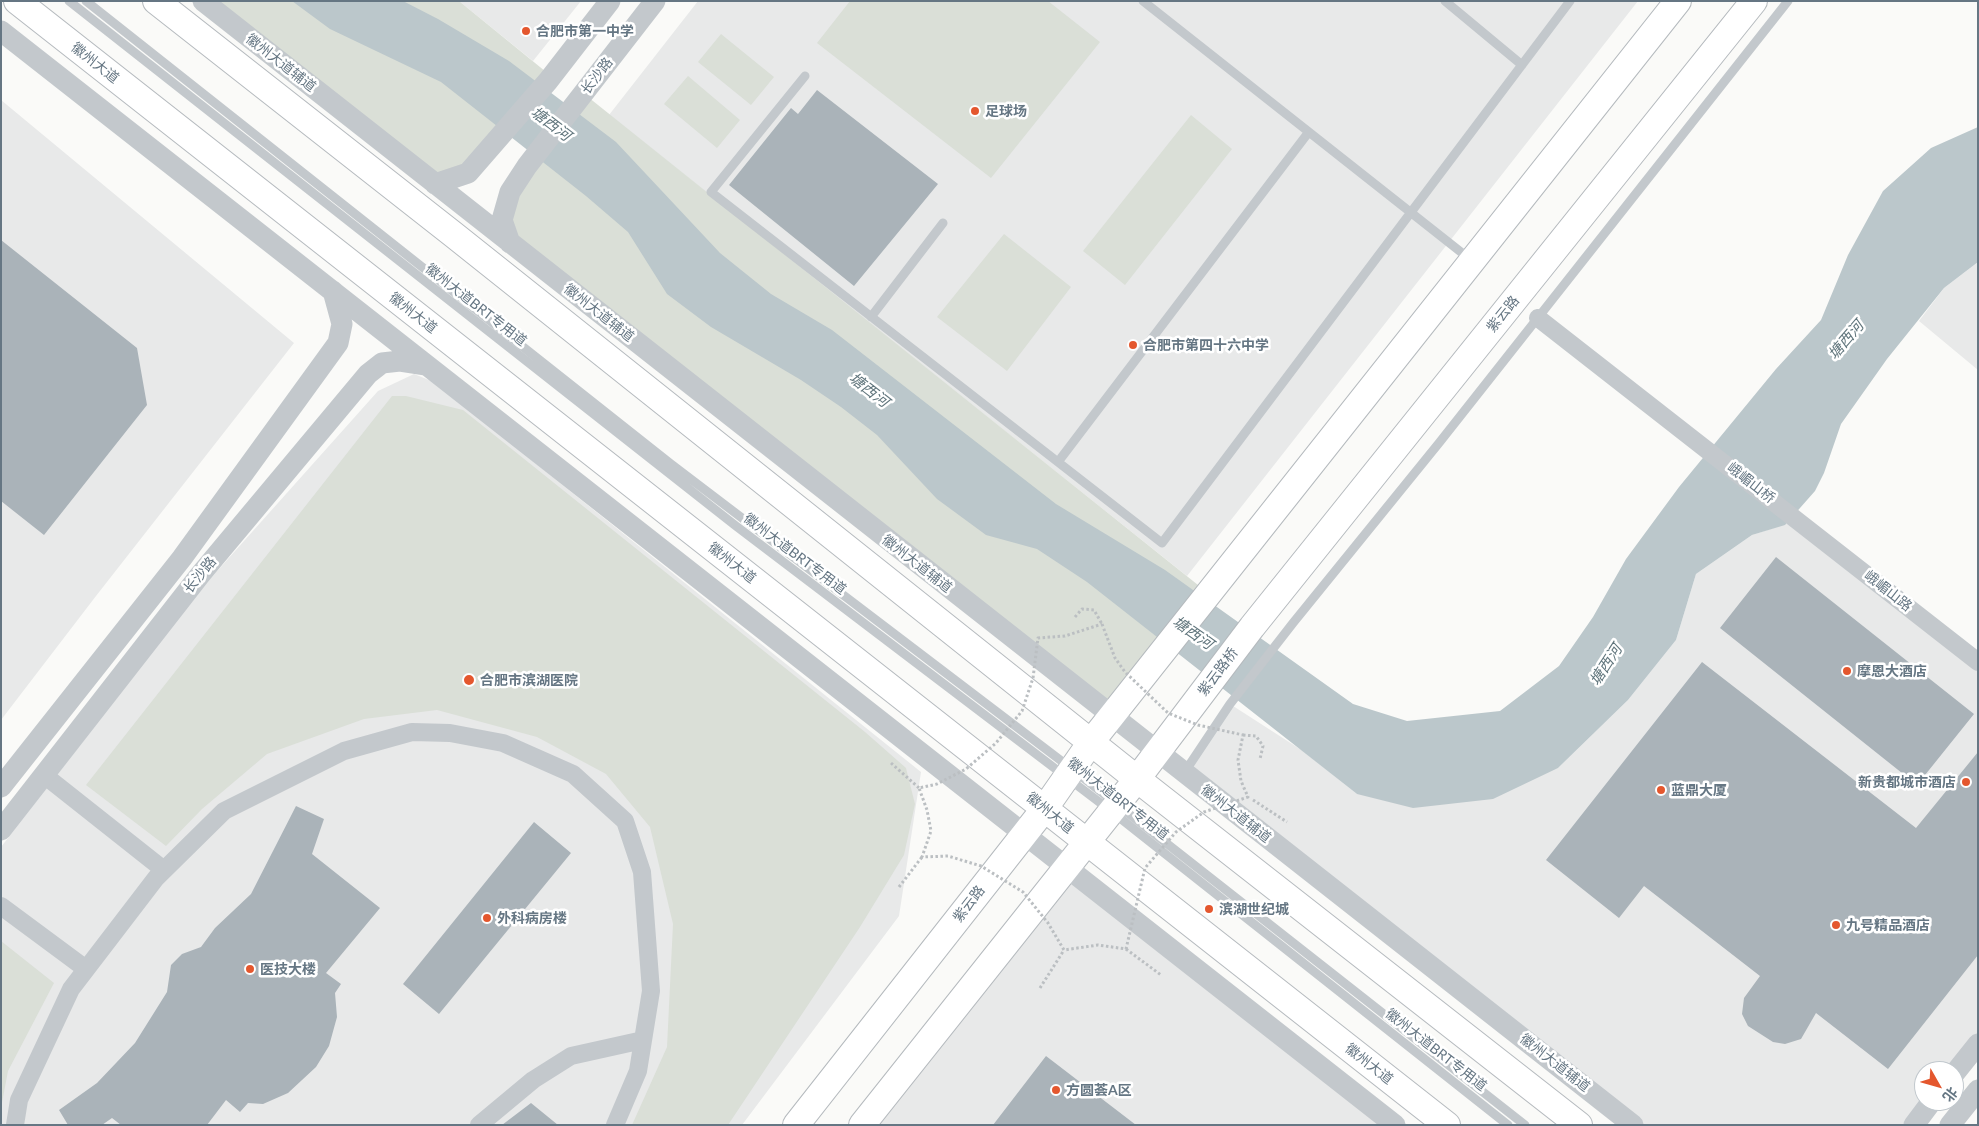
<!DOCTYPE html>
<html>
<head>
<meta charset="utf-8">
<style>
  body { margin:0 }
  #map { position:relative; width:1979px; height:1126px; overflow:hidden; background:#fafaf8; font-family:Lato,"Noto Sans SC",sans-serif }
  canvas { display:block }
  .frame { position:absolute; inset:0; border:2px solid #657683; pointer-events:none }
  .north { position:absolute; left:1914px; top:1061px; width:50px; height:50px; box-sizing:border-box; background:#fff; border:1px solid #c1c8cd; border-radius:50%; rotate:128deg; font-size:14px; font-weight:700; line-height:20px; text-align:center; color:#657683 }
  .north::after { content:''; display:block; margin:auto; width:18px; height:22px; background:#e4572e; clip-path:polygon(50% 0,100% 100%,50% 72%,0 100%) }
</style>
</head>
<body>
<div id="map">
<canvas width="1979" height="1126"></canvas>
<div class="frame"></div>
<div class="north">北</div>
</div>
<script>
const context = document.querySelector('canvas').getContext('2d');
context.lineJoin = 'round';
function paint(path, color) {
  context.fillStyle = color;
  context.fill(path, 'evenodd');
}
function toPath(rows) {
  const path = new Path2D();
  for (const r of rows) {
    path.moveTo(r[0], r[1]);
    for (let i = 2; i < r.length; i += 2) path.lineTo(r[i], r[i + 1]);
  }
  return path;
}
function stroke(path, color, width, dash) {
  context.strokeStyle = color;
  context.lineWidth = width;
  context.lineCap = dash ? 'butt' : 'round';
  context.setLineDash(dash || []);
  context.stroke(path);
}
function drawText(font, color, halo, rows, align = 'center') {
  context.font = font + ' Lato,"Noto Sans SC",sans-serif';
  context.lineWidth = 5;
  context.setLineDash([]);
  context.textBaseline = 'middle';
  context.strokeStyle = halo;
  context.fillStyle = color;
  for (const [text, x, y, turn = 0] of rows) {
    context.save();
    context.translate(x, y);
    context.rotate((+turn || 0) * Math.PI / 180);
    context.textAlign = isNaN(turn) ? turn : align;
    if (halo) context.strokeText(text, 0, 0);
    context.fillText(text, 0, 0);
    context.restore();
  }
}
paint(toPath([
  [459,1,581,1,533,61],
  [698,1,1638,1,1187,576,609,115],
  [1,100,294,343,96,596,1,720],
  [1978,262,1978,370,1919,321,1944,288],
  [414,374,434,382,921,772,899,916,742,1125,1,1125,1,847,202,588,378,391],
  [1798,520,1978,662,1978,1044,1954,1071,1924,1071,1924,1101,1914,1125,1633,1125,1184,773,1230,704,1303,751,1357,794,1558,768,1628,700,1676,640,1696,574,1752,535],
  [1066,867,1395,1125,862,1125]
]), '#e8e9e9');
paint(toPath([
  [203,1,459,1,551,76,496,142,435,184],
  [850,1,1048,1,1100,42,991,178,817,43],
  [721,34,774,77,751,105,698,62],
  [688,76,740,120,717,148,664,104],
  [583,93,1208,593,1113,717,510,243,510,192],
  [1191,115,1232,149,1125,285,1083,251],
  [1004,234,1071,287,1007,371,937,317],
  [392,396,406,396,463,410,865,732,906,768,915,804,904,855,860,927,728,1125,632,1125,667,1047,673,924,650,827,606,774,537,737,437,710,364,719,267,754,202,809,166,846,86,785],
  [1,941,54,983,8,1071,1,1108]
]), '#dadfd7');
paint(toPath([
  [292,1,403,1,438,19,509,61,616,142,720,253,771,294,832,330,1056,504,1165,570,1353,704,1407,721,1500,711,1559,666,1593,617,1626,559,1679,487,1776,369,1821,320,1848,255,1883,191,1931,148,1978,127,1978,262,1944,288,1887,359,1841,424,1824,473,1815,491,1785,525,1752,535,1696,574,1676,640,1628,700,1558,768,1493,799,1413,808,1357,794,1087,582,1037,549,986,535,937,499,877,435,841,407,801,380,711,327,667,294,628,232,586,196,441,82,330,29]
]), '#bbc7cb');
paint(toPath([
  [817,90,938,184,854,286,729,185,791,108,798,114],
  [1,240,137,348,147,405,44,535,1,501],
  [1776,557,1974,714,1917,785,1720,628],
  [1702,662,1916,828,1978,752,1978,955,1888,1069,1816,1013,1801,1039,1785,1044,1773,1042,1748,1026,1742,1014,1744,998,1760,976,1644,886,1619,918,1546,860],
  [296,806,324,819,312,854,380,908,326,973,341,984,335,993,337,1017,329,1046,316,1067,288,1093,263,1104,248,1103,240,1112,226,1100,207,1125,121,1125,112,1118,102,1125,68,1125,59,1110,97,1083,135,1043,167,992,171,965,182,954,201,947,215,928,251,894],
  [534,822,571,853,439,1014,403,984],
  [1046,1056,1136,1125,993,1125],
  [531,1103,558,1125,502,1125]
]), '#aab3b9');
const primary = toPath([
  [17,1,1447,1125],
  [156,1,454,235,1137,779,1579,1125],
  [796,1125,1045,808,1091,742,1678,1],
  [862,1125,1137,779,1252,627,1754,1]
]);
stroke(primary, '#b5babe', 28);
stroke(toPath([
  [1075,617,1082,609,1094,610,1102,624],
  [1243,735,1256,736,1263,746,1260,759],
  [891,763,919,788],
  [1253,800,1287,822],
  [899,887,922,857],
  [1126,949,1161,975],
  [1040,988,1064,950]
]), '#bbbfc2', 3, [2.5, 2.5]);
stroke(toPath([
  [69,1,736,526,1111,811,1508,1125],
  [86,1,671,464,1072,769,1525,1125],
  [1143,1,1471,260],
  [1445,1,1522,65],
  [805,76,711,192,1162,543,1570,1],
  [871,317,943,223],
  [1058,462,1308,133],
  [1184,773,1230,704,1293,623,1439,443,1788,1]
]), '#c3c8cc', 9);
stroke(toPath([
  [1538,318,1978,662],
  [44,775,164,870],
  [1,906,86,969],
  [15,1125,19,1100,71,989,156,878,224,811,344,751,412,732,450,733,503,743,573,774,625,821,642,872,651,991,638,1071,615,1125],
  [479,1125,533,1080,571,1056,643,1040]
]), '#c3c8cc', 18);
stroke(toPath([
  [203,1,1633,1125],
  [1,31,1395,1125],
  [435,184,468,173,548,81,610,1],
  [510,243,502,220,510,192,527,166,655,1],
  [1,787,182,558,338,343,342,324,333,291],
  [1,830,200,575,368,374,382,363,400,361,426,365],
  [1954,1074,1978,1044],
  [1914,1125,1932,1101],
  [1950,1125,1978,1090]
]), '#c3c8cc', 21);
stroke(primary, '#fff', 26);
stroke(toPath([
  [1102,624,1115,658,1125,672,1168,713,1198,725,1243,735,1238,760,1241,781,1248,797,1204,812,1176,832,1145,868,1126,949,1098,945,1064,950,1048,923,1023,892,981,866,948,856,922,857,931,831,927,810,919,788,937,784,966,769,996,743,1022,711,1033,678,1038,638,1065,636,1102,624]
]), '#bbbfc2', 3, [2.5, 2.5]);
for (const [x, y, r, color] of [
  [526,31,5,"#e4572e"],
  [975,111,5,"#e4572e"],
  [1133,345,5,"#e4572e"],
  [1847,671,5,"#e4572e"],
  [469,680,6,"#e4572e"],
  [1966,782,5,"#e4572e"],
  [1661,790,5,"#e4572e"],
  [1209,909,5,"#e4572e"],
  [487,918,5,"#e4572e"],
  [1836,925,5,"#e4572e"],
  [250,969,5,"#e4572e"],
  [1056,1090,5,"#e4572e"]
]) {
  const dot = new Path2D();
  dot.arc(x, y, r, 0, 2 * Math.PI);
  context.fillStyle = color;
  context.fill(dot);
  stroke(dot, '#fff', 2);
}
drawText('bold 14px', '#657683', '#fff', [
  ["合肥市第一中学",536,31],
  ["足球场",985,111],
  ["合肥市第四十六中学",1143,345],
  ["摩恩大酒店",1857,671],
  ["合肥市滨湖医院",480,680],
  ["新贵都城市酒店",1956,782,"right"],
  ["蓝鼎大厦",1671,790],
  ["滨湖世纪城",1219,909],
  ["外科病房楼",497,918],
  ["九号精品酒店",1846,925],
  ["医技大楼",260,969],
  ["方圆荟A区",1066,1090]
], 'left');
drawText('14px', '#657683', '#fff', [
  ["徽州大道",95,63,38],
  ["徽州大道辅道",281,63,38],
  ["长沙路",597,76,-52],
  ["徽州大道BRT专用道",476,305,38],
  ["徽州大道",413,313,38],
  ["徽州大道辅道",599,313,38],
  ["紫云路",1503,314,-51],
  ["峨嵋山桥",1751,483,38],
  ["徽州大道BRT专用道",795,554,37],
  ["徽州大道",732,563,38],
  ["徽州大道辅道",917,564,38],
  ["长沙路",200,575,-51],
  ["峨嵋山路",1888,591,38],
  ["紫云路桥",1218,672,-53],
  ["徽州大道BRT专用道",1118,799,38],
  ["徽州大道",1050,813,39],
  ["徽州大道辅道",1236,814,38],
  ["紫云路",969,904,-52],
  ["徽州大道BRT专用道",1436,1050,38],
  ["徽州大道辅道",1555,1063,38],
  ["徽州大道",1369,1064,38]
]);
drawText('italic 15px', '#60757c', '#fff', [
  ["塘西河",551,124,37],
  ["塘西河",1846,340,-49],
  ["塘西河",869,390,38],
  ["塘西河",1193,633,35],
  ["塘西河",1606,665,-57]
]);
</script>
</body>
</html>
